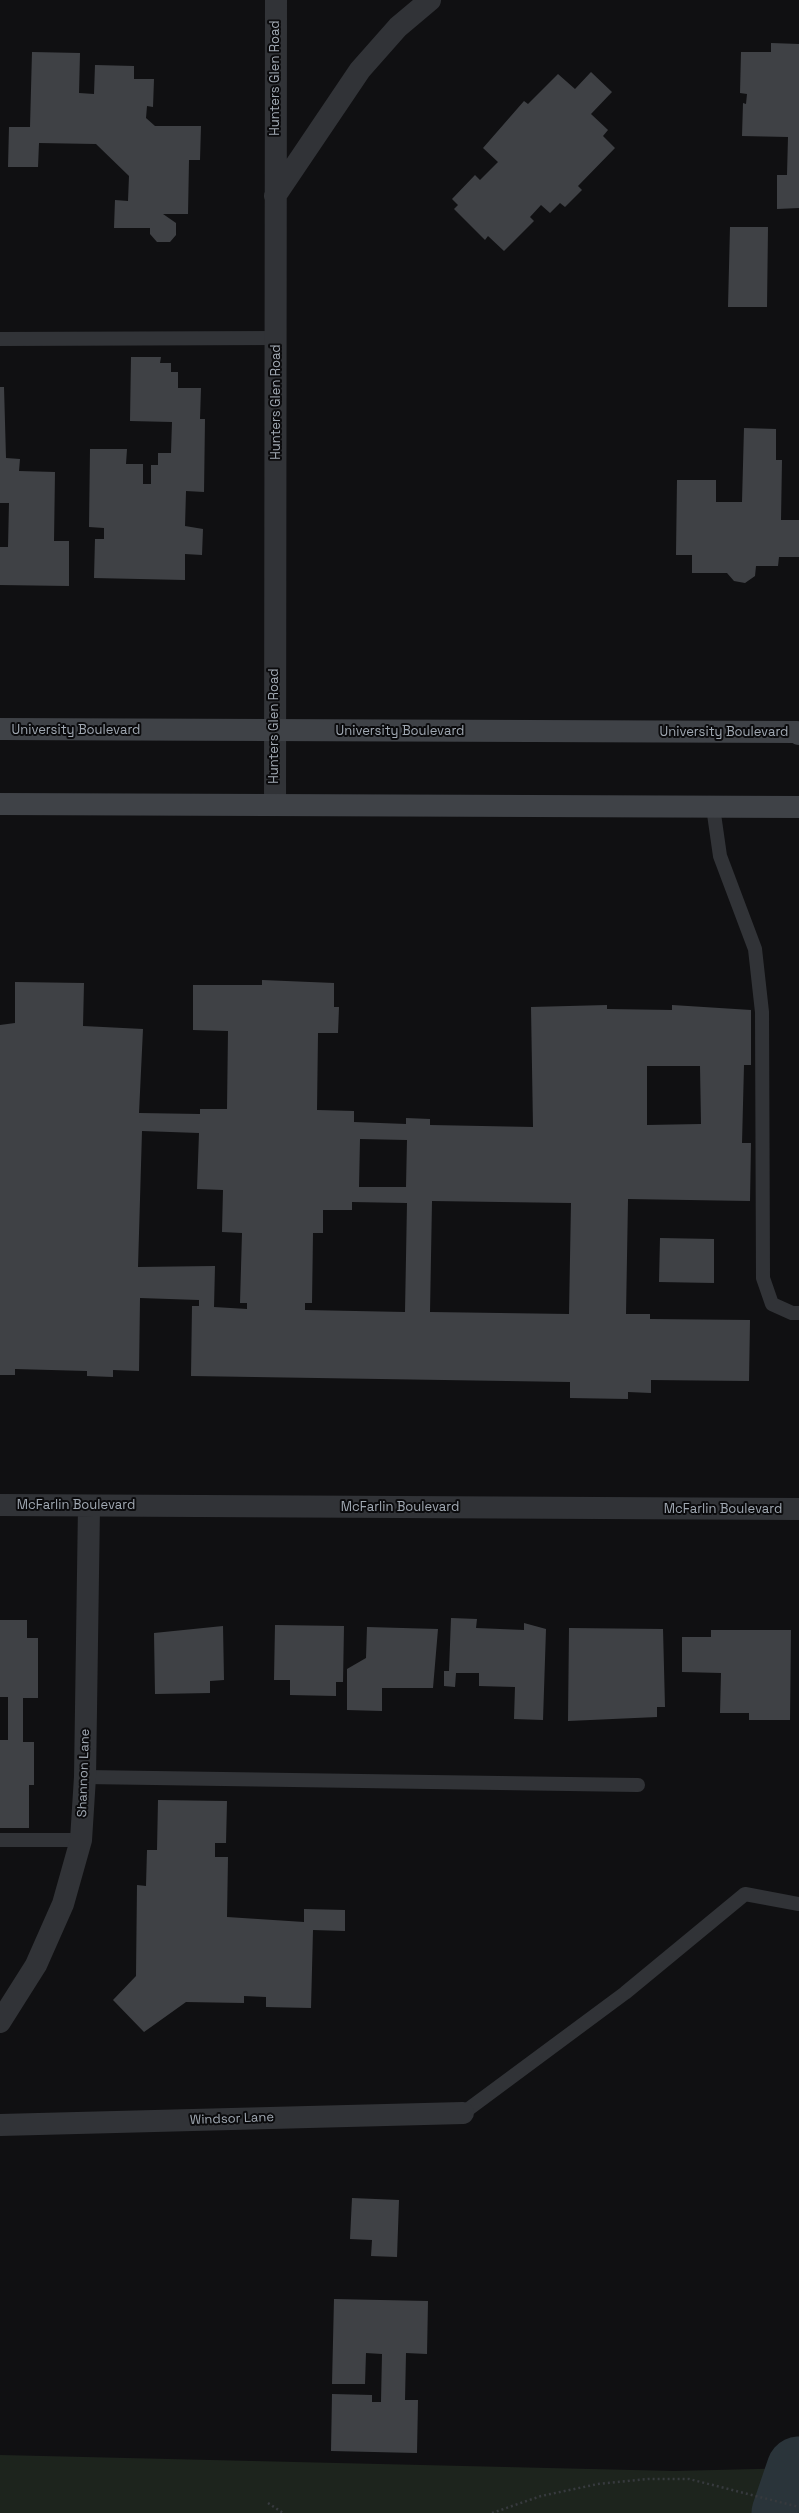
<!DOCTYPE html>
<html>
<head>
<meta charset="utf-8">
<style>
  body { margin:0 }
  canvas { display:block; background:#101012 }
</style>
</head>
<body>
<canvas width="799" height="2513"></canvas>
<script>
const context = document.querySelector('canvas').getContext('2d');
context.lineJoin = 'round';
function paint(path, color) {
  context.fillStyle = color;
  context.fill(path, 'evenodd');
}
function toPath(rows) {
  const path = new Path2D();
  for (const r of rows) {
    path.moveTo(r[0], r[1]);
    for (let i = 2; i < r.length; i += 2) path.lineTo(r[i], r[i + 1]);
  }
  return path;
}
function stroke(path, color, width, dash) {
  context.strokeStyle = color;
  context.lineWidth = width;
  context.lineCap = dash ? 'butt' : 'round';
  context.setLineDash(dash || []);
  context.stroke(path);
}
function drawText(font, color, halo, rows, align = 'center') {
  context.font = font + ' "Space Grotesk",sans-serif';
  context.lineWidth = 4;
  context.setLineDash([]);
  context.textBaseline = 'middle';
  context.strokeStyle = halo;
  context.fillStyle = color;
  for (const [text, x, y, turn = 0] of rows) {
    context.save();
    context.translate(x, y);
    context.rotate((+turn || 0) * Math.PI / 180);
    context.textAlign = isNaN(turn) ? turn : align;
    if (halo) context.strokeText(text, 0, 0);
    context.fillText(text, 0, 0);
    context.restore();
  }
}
paint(toPath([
  [0,2455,674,2471,799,2468,799,2513,0,2513]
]), '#1d241d');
stroke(toPath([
  [784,2513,799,2469]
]), '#2a343a', 65);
paint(toPath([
  [771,43,799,44,799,208,777,209,777,175,787,175,788,137,742,136,743,103,746,104,747,94,740,93,741,52,771,52],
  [32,52,80,53,79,93,94,94,95,65,134,66,134,79,154,79,153,107,147,106,146,118,155,126,201,126,200,160,189,160,188,214,163,214,176,223,176,235,170,242,157,242,150,234,150,228,114,228,115,200,128,201,129,176,96,144,39,143,38,167,8,167,9,127,30,127],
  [591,72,612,92,591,114,608,130,603,136,615,148,578,186,582,190,565,207,560,203,550,213,541,205,530,217,534,221,504,251,488,236,485,240,454,209,458,205,452,199,475,175,480,180,498,162,483,148,524,101,528,104,558,74,575,89],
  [730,227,768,227,767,307,728,307],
  [131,357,161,357,160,363,171,363,171,372,178,372,178,388,201,388,200,419,205,419,204,492,186,491,185,526,203,529,202,555,185,554,185,580,94,578,95,539,104,539,104,528,89,527,90,449,127,449,126,464,143,464,143,484,151,484,151,465,158,465,158,453,171,453,172,422,130,421],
  [0,387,4,387,6,458,20,459,19,471,55,472,54,541,69,541,69,586,0,585,0,547,8,547,9,503,0,503],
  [744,428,776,429,776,460,782,460,781,520,799,520,799,557,779,557,778,566,756,566,755,576,745,583,734,581,727,573,692,573,692,555,676,555,677,480,716,480,716,502,742,502],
  [262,980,334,983,334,1007,339,1007,338,1033,318,1033,317,1110,354,1111,354,1122,406,1124,406,1118,430,1119,430,1125,533,1127,531,1007,607,1005,607,1009,672,1010,672,1005,751,1010,751,1065,744,1065,742,1143,751,1143,750,1201,628,1199,626,1314,650,1314,650,1319,750,1320,749,1381,651,1380,651,1393,628,1392,628,1399,570,1398,570,1382,191,1376,192,1306,199,1306,199,1300,140,1298,139,1371,113,1370,113,1377,87,1376,87,1371,15,1369,15,1375,0,1375,0,1025,15,1023,15,982,84,983,83,1026,143,1029,139,1113,200,1114,200,1109,227,1109,228,1031,193,1030,193,985,262,985],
  [647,1066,700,1066,701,1124,647,1125],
  [142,1131,199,1133,197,1189,223,1190,222,1232,242,1233,240,1303,247,1303,247,1309,214,1307,215,1266,138,1267],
  [360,1139,407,1140,406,1187,359,1187],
  [432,1201,571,1203,569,1314,430,1312],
  [352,1202,407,1203,405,1312,305,1310,305,1303,312,1303,313,1233,323,1233,323,1210,352,1210],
  [660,1238,714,1239,714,1283,659,1282],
  [451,1618,477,1619,476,1628,524,1630,524,1623,546,1629,543,1720,514,1719,515,1687,479,1686,479,1673,456,1673,455,1687,444,1686,444,1671,449,1671],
  [0,1620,27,1620,27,1638,38,1638,38,1698,23,1698,23,1742,34,1742,34,1785,29,1785,29,1828,0,1828,0,1740,8,1740,8,1697,0,1697],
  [275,1625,344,1626,343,1682,336,1682,336,1696,290,1695,290,1680,274,1680],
  [223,1626,224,1680,210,1681,210,1693,155,1694,154,1633],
  [367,1627,438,1629,433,1688,382,1688,382,1711,347,1710,347,1669,366,1658],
  [569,1628,663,1629,665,1707,657,1707,657,1717,568,1721],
  [711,1630,791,1630,790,1720,749,1720,749,1713,720,1713,721,1673,682,1672,682,1637,711,1637],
  [158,1800,227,1801,226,1843,215,1843,215,1857,228,1857,227,1917,304,1922,304,1909,345,1910,345,1931,313,1930,311,2008,266,2007,266,1997,244,1996,244,2003,186,2002,144,2032,113,2000,136,1976,137,1885,146,1886,147,1850,157,1850],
  [352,2198,399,2200,397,2257,371,2256,372,2240,350,2239],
  [334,2299,428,2301,427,2354,406,2353,405,2400,418,2400,417,2453,331,2451,332,2394,372,2395,372,2402,381,2402,382,2354,366,2353,365,2384,332,2384]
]), '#3f4145');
stroke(toPath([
  [268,2503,283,2513],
  [492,2513,541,2496,598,2484,648,2479,689,2479,799,2507]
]), '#373a3e', 2.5, [2, 3]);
stroke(toPath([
  [0,339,277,338],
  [713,807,720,856,755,949,762,1012,763,1278,772,1304,792,1313,799,1313],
  [85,1777,638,1785],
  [0,1840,81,1840],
  [463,2113,625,1993,745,1894,799,1904]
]), '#313337', 14);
stroke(toPath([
  [275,196,360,70,398,27,430,0],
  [275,805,276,0],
  [0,1505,799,1509],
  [0,2022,36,1965,63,1904,81,1840,85,1777,89,1506],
  [0,2125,463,2113]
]), '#313337', 22);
stroke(toPath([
  [0,729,797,732,799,734],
  [0,804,799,807]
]), '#3f4247', 22);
drawText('13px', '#a1a9b3', '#0b0b0d', [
  ["Hunters Glen Road",275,78,-90],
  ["Hunters Glen Road",276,402,-90],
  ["Hunters Glen Road",274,726,-90],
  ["University Boulevard",76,730],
  ["University Boulevard",400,731],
  ["University Boulevard",724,732],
  ["McFarlin Boulevard",76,1505],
  ["McFarlin Boulevard",400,1507],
  ["McFarlin Boulevard",723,1509],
  ["Shannon Lane",84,1773,-88],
  ["Windsor Lane",232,2119,-2]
]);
</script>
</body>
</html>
